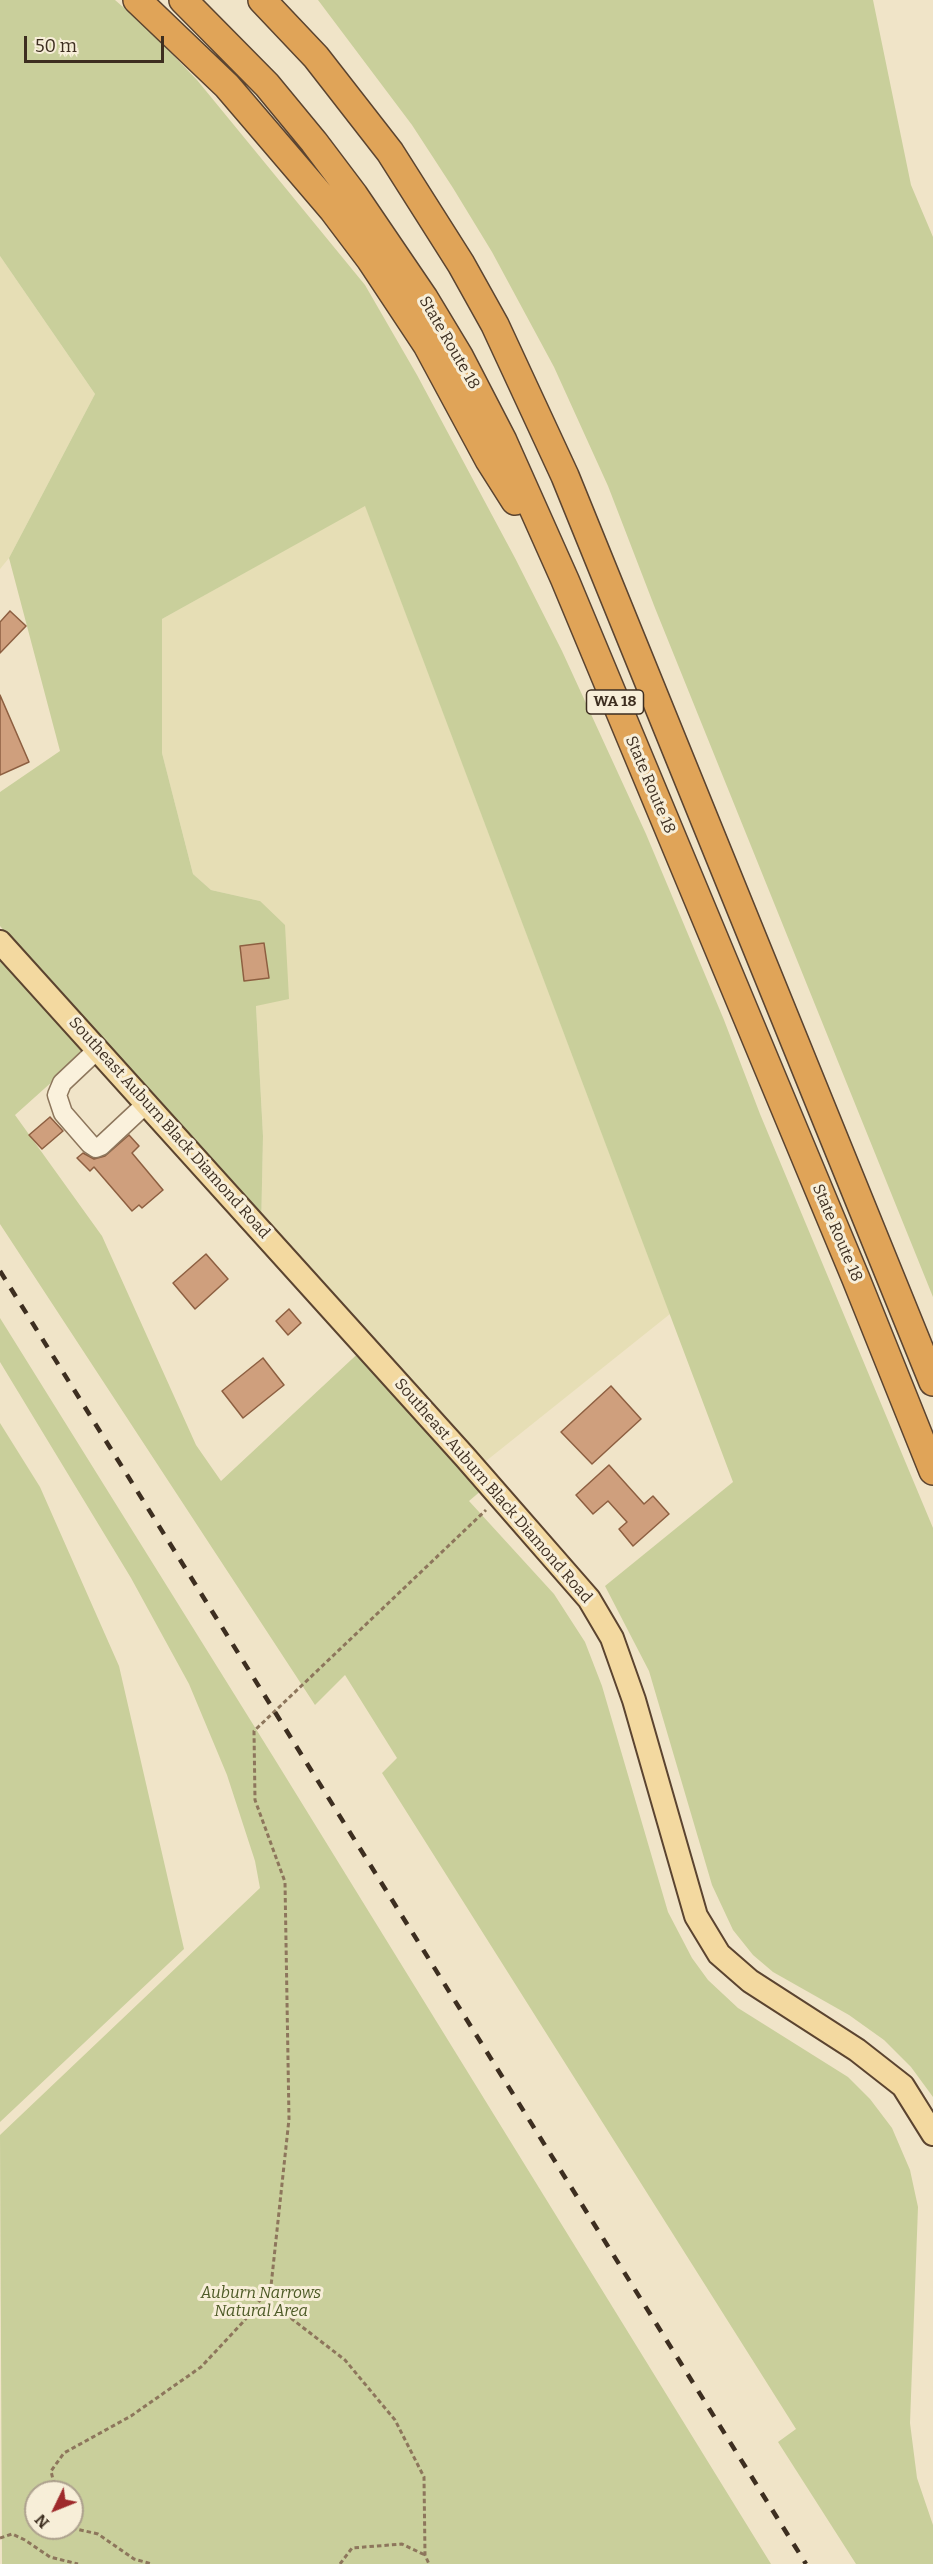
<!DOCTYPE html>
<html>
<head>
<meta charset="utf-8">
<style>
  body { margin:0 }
  #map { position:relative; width:933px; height:2564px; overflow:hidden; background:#f0e4c8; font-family:Bitter,serif }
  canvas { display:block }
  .north { position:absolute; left:24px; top:2480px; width:60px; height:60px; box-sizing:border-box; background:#f7eed8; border:2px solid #ada18e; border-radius:50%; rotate:227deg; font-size:16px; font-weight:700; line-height:24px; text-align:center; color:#3d2e20 }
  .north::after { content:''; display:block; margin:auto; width:21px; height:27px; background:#9e2a2b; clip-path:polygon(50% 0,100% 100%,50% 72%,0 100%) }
  .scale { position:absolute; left:24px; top:36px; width:140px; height:27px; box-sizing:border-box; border:3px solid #3d2e20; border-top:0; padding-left:8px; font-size:18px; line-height:21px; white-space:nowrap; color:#3d2e20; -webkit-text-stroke:4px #f7eed8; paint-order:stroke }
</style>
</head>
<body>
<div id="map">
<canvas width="933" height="2564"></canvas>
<div class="north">N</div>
<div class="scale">50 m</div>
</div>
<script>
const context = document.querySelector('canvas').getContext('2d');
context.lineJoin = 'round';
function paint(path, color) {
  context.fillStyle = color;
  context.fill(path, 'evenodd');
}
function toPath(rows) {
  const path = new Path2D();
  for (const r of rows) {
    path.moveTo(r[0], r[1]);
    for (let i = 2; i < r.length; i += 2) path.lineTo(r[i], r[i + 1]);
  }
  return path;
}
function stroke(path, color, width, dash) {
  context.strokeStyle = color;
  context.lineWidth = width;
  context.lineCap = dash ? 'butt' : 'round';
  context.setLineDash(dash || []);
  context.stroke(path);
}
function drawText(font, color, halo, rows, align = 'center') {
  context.font = font + ' Bitter,serif';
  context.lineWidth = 6;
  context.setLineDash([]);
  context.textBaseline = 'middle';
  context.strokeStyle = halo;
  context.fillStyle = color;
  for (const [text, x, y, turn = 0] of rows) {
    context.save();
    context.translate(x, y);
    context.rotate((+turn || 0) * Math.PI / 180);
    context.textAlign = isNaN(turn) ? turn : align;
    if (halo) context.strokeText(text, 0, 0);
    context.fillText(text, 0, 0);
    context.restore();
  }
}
paint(toPath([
  [0,256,95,394,9,558,0,569],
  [365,505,670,1314,476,1469,261,1231,263,1136,256,1005,260,901,211,890,193,874,162,753,162,619]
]), '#e6deb5');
paint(toPath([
  [0,0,115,0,145,26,197,80,365,285,417,375,515,558,562,651,646,834,724,1020,760,1114,933,1528,933,2097,911,2067,884,2040,849,2015,773,1972,753,1955,733,1930,712,1885,649,1671,605,1586,733,1482,365,506,162,619,162,753,193,874,211,890,260,901,285,925,289,999,256,1006,263,1136,261,1231,0,926,0,792,60,751,9,558,95,394,0,256],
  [318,0,873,0,911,185,933,237,933,1297,655,608,608,486,554,367,492,252,453,188,412,125],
  [0,942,93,1045,15,1115,102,1236,196,1445,221,1481,366,1346,489,1484,469,1501,554,1594,585,1642,602,1686,668,1912,692,1958,708,1980,738,2008,848,2077,870,2099,892,2128,910,2170,918,2207,910,2423,917,2478,933,2525,933,2564,856,2564,778,2442,796,2429,382,1773,397,1758,345,1675,315,1705,0,1224],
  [0,1318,274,1758,771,2564,2,2564,0,2135,260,1888,255,1861,227,1775,189,1684,131,1578,0,1362],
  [36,2492,72,2492,72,2528,36,2528],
  [0,1423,40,1487,119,1666,184,1949,0,2122]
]), '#c9cf9b');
const building = toPath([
  [10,611,26,626,0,653,0,622,10,611],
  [0,695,29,762,0,775,0,695],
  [264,943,269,978,244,981,240,946,264,943],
  [50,1117,63,1131,42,1149,29,1135,50,1117],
  [129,1135,139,1146,132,1153,163,1190,142,1208,139,1205,132,1211,94,1167,90,1171,77,1158,83,1153,94,1159,105,1156,129,1135],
  [206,1254,228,1279,195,1309,173,1283,206,1254],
  [289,1309,301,1323,288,1335,276,1321,289,1309],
  [263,1358,284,1385,243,1418,222,1391,263,1358],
  [611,1386,641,1419,592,1464,561,1432,611,1386],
  [609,1465,644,1504,653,1496,669,1514,633,1546,619,1529,627,1522,608,1501,593,1514,576,1495,609,1465]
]);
paint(building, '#cf9f7d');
stroke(building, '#8d5f41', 1.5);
const minor = toPath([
  [97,1050,62,1083,57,1095,63,1113,90,1144,96,1148,101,1146,146,1104]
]);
const major = toPath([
  [0,942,465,1457,589,1599,612,1638,634,1700,696,1916,719,1954,750,1981,857,2050,903,2086,933,2134]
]);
const highway = toPath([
  [137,0,227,86,333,210,370,259,427,345,489,460,515,501],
  [183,0,267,85,314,142,354,195,424,298,459,356,503,441,565,580,856,1279,933,1471],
  [262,0,316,57,390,152,461,264,495,325,565,476,933,1382]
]);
stroke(minor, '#8d765c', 21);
stroke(major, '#5b4430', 26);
stroke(highway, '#5b4430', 30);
stroke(toPath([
  [271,2286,292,2319,345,2360,395,2420,424,2477,425,2555,429,2564],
  [56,2492,51,2471,64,2453,131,2416,201,2367,244,2321,271,2286,289,2119,285,1882,255,1800,254,1731,486,1510],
  [72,2528,98,2534,134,2559,152,2564],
  [0,2538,12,2534,25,2540,50,2557,78,2564],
  [340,2564,352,2548,402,2544,425,2555]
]), '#8d765c', 3, [4.5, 3]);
stroke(minor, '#faf1dc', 18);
stroke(major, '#f3d9a0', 22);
stroke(highway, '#e0a458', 27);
stroke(toPath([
  [0,1271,806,2564]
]), '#3d2e20', 4.5, [10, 10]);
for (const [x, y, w] of [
  [615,702,57]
]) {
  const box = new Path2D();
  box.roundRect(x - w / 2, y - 12, w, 24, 4.5);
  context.fillStyle = '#f7eed8';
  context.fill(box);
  stroke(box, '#3d2e20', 1.5);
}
drawText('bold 15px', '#3d2e20', null, [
  ["WA 18",615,702]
]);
drawText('16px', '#3d2e20', '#f7eed8', [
  ["State Route 18",449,343,60],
  ["State Route 18",650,785,67],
  ["Southeast Auburn Black Diamond Road",169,1128,48],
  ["State Route 18",837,1233,67],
  ["Southeast Auburn Black Diamond Road",493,1491,49]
]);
drawText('italic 16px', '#4d5a26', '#f7eed8', [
  ["Auburn Narrows",261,2294],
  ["Natural Area",261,2312]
]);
</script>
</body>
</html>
